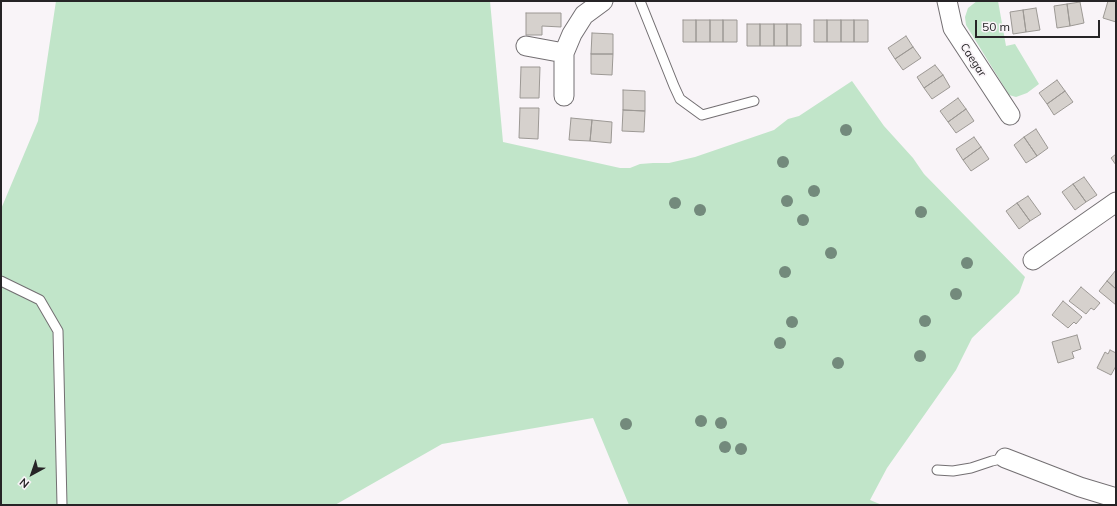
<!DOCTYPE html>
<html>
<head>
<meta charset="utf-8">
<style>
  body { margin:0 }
  #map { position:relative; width:1117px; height:506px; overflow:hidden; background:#f9f4f8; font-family:Mulish,sans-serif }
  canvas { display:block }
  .frame { position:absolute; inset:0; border:2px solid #262426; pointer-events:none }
  .north { position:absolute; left:12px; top:454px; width:40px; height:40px; -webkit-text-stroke:3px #f9f4f8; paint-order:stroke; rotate:220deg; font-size:11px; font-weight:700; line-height:16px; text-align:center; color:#262426 }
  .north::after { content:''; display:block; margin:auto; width:14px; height:18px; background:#262426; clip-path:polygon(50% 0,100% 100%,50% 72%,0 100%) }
  .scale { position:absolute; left:975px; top:20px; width:125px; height:18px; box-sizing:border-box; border:2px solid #262426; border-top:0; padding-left:5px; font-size:12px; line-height:14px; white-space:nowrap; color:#262426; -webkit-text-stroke:3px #f9f4f8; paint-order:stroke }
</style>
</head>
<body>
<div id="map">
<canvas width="1117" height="506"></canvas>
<div class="frame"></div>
<div class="north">N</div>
<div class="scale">50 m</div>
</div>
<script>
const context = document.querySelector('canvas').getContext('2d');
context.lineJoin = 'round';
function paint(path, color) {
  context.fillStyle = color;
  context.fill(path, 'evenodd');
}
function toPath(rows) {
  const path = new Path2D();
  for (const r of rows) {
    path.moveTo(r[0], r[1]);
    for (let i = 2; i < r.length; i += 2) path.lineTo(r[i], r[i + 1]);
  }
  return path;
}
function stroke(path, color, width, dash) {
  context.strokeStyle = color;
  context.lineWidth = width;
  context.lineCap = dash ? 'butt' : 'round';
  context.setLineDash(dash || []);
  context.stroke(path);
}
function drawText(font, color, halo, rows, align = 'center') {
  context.font = font + ' Mulish,sans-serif';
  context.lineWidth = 3.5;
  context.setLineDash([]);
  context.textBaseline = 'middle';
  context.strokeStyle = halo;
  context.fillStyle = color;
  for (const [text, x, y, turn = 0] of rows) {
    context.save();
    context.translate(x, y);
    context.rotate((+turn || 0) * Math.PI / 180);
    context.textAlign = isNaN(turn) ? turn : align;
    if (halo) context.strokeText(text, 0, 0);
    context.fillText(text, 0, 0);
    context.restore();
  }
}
paint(toPath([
  [56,1,490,1,503,142,620,168,630,168,640,164,653,163,669,163,695,157,774,130,788,119,799,116,852,81,884,126,913,158,924,174,1025,277,1019,293,972,338,956,370,887,468,870,500,882,505,629,505,593,418,442,444,335,505,1,505,1,209,38,121],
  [977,1,998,1,1006,46,1015,44,1039,84,1027,93,1016,97,1009,95,966,25,965,17,968,8]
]), '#c1e5c9');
const building = toPath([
  [1108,1,1116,1,1116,22,1103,18,1108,1],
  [1080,2,1084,23,1070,26,1067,4,1080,2],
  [1067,4,1070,26,1057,28,1054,6,1067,4],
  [1036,8,1040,30,1026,32,1023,10,1036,8],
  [1023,10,1026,32,1013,34,1010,12,1023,10],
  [526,13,561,13,561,27,542,26,542,35,526,35,526,13],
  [683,20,696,20,696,42,683,42,683,20],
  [696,20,710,20,710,42,696,42,696,20],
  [710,20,723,20,723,42,710,42,710,20],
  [723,20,737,20,737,42,723,42,723,20],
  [814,20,827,20,827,42,814,42,814,20],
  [827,20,841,20,841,42,827,42,827,20],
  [841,20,854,20,854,42,841,42,841,20],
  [854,20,868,20,868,42,854,42,854,20],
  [747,24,760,24,760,46,747,46,747,24],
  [760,24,774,24,774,46,760,46,760,24],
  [774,24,787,24,787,46,774,46,774,24],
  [787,24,801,24,801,46,787,46,787,24],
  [592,33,613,34,613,54,591,54,592,33],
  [906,36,913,47,895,59,888,48,906,36],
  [913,47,921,58,903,70,895,59,913,47],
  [591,54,613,54,612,75,591,74,591,54],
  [935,65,943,75,924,88,917,77,935,65],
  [521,67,540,67,539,98,520,98,521,67],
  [943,75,950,87,932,99,924,88,943,75],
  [1057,80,1065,91,1047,104,1039,93,1057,80],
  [623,90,645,91,645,111,623,110,623,90],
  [1065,91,1073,102,1054,115,1047,104,1065,91],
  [958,98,966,109,948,122,940,111,958,98],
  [520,108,539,108,538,139,519,138,520,108],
  [966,109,974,121,956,133,948,122,966,109],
  [623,110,645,111,644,132,622,131,623,110],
  [571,118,592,120,590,141,569,140,571,118],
  [592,120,612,122,611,143,590,141,592,120],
  [1036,129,1048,148,1037,156,1024,137,1036,129],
  [974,137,981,147,963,160,956,149,974,137],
  [1024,137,1037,156,1026,163,1014,145,1024,137],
  [981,147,989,159,971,171,963,160,981,147],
  [1116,154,1116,165,1111,158,1116,154],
  [1084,177,1097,195,1086,202,1073,184,1084,177],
  [1073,184,1086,202,1075,210,1062,192,1073,184],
  [1028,196,1041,214,1030,221,1017,203,1028,196],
  [1017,203,1030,221,1019,229,1006,211,1017,203],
  [1116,270,1116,289,1107,281,1116,270],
  [1107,281,1116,289,1116,305,1099,291,1107,281],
  [1081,287,1100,303,1094,310,1091,308,1086,314,1069,301,1081,287],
  [1063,301,1082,317,1076,324,1074,322,1068,328,1052,315,1063,301],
  [1077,335,1081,349,1072,352,1074,358,1058,363,1052,342,1077,335],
  [1110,350,1116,353,1116,366,1111,375,1097,368,1105,352,1108,354,1110,350]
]);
paint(building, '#d6d1cd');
stroke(building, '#9c9894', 1);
const service = toPath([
  [640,1,674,86,680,99,702,115,754,101],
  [1,281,40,300,58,331,62,505],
  [937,470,953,471,971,468,992,461,1005,458]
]);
const minor = toPath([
  [947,1,953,28,1010,115],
  [526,46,564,53],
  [564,96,564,53,572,34,584,15,603,1],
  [1033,260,1116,202],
  [1005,458,1080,487,1116,498]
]);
stroke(service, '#736f72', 11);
stroke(minor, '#736f72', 21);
stroke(service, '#fff', 9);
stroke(minor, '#fff', 19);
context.fillStyle = '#738a7c';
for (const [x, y] of [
  [846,130],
  [783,162],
  [814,191],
  [787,201],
  [675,203],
  [700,210],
  [921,212],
  [803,220],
  [831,253],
  [967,263],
  [785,272],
  [956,294],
  [925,321],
  [792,322],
  [780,343],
  [920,356],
  [838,363],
  [701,421],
  [721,423],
  [626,424],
  [725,447],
  [741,449]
]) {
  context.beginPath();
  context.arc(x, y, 6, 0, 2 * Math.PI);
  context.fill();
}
drawText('11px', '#262426', '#f9f4f8', [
  ["Caegar",973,60,57]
]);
</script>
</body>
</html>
